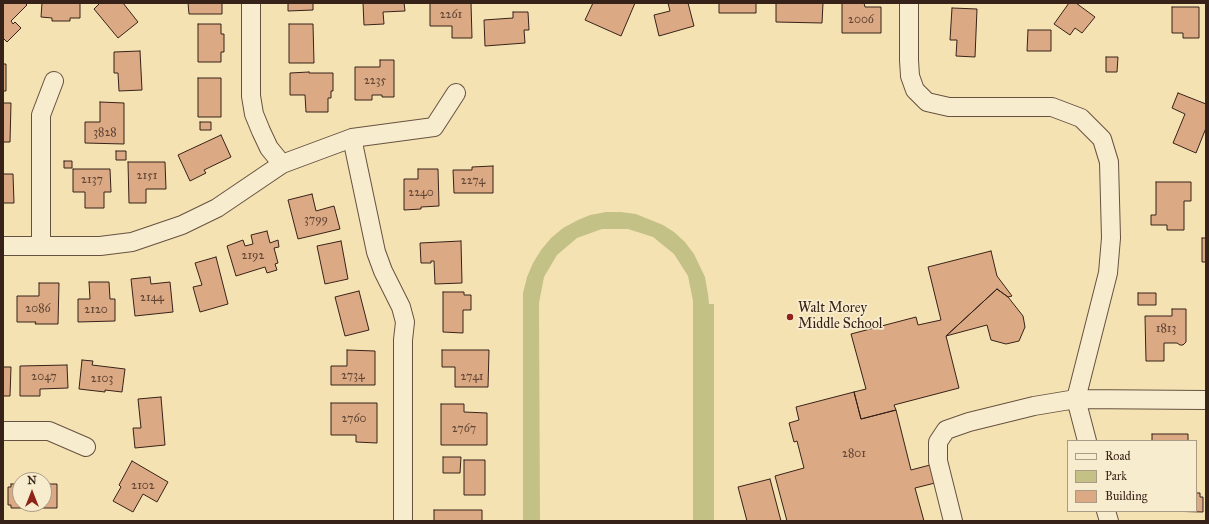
<!DOCTYPE html>
<html>
<head>
<meta charset="utf-8">
<style>
  body { margin:0 }
  #map { position:relative; width:1209px; height:524px; overflow:hidden; background:#f5e2b3; font-family:"IM FELL Great Primer",serif }
  canvas { display:block }
  .frame { position:absolute; inset:0; border:4px solid #372219; pointer-events:none }
  .legend { position:absolute; left:1067px; top:440px; width:130px; height:72px; box-sizing:border-box; background:#f8ecce; border:1px solid #ab9b86; margin:0; padding:5px 7px; list-style:none; font-size:12px; color:#372219 }
  .legend li { display:flex; align-items:center; gap:8px; height:20px }
  .legend b { width:20px; border:1px solid #ab9b86 }
  .north { position:absolute; left:12px; top:472px; width:40px; height:40px; box-sizing:border-box; background:#f8ecce; border:1px solid #ab9b86; border-radius:50%; rotate:0deg; font-size:11px; font-weight:700; line-height:16px; text-align:center; color:#372219 }
  .north::after { content:''; display:block; margin:auto; width:14px; height:18px; background:#8f2418; clip-path:polygon(50% 0,100% 100%,50% 72%,0 100%) }
</style>
</head>
<body>
<div id="map">
<canvas width="1209" height="524"></canvas>
<div class="frame"></div>
<ul class="legend">
<li><b style="height:5px;background:#f8ecce"></b>Road</li>
<li><b style="height:11px;background:#c4c187"></b>Park</li>
<li><b style="height:11px;background:#dba983"></b>Building</li>
</ul>
<div class="north">N</div>
</div>
<script>
const context = document.querySelector('canvas').getContext('2d');
context.lineJoin = 'round';
function paint(path, color) {
  context.fillStyle = color;
  context.fill(path, 'evenodd');
}
function toPath(rows) {
  const path = new Path2D();
  for (const r of rows) {
    path.moveTo(r[0], r[1]);
    for (let i = 2; i < r.length; i += 2) path.lineTo(r[i], r[i + 1]);
  }
  return path;
}
function stroke(path, color, width, dash) {
  context.strokeStyle = color;
  context.lineWidth = width;
  context.lineCap = dash ? 'butt' : 'round';
  context.setLineDash(dash || []);
  context.stroke(path);
}
function drawText(font, color, halo, rows, align = 'center') {
  context.font = font + ' "IM FELL Great Primer",serif';
  context.lineWidth = 3.5;
  context.setLineDash([]);
  context.textBaseline = 'middle';
  context.strokeStyle = halo;
  context.fillStyle = color;
  for (const [text, x, y, turn = 0] of rows) {
    context.save();
    context.translate(x, y);
    context.rotate((+turn || 0) * Math.PI / 180);
    context.textAlign = isNaN(turn) ? turn : align;
    if (halo) context.strokeText(text, 0, 0);
    context.fillText(text, 0, 0);
    context.restore();
  }
}
paint(toPath([
  [606,212,621,212,636,214,663,225,674,232,685,242,694,254,705,277,708,294,709,304,714,304,714,521,693,521,693,301,688,276,674,254,653,237,628,229,602,229,577,238,557,255,544,277,539,303,540,521,523,521,523,293,527,277,533,263,541,250,551,238,563,228,578,220,590,215]
]), '#c4c187');
const building = toPath([
  [3,3,25,3,27,5,11,21,13,24,15,22,21,28,7,42,3,38,3,3],
  [42,3,80,3,80,18,70,18,70,21,52,21,52,18,41,17,42,3],
  [100,3,123,3,138,22,118,38,94,9,100,3],
  [188,3,222,3,222,14,189,14,188,3],
  [288,3,313,3,313,10,288,11,288,3],
  [363,3,404,3,405,11,383,12,384,24,364,25,363,3],
  [430,3,471,3,472,38,452,38,452,26,430,26,430,3],
  [593,3,635,3,621,36,585,20,593,3],
  [668,3,688,3,694,26,659,36,654,15,670,11,668,3],
  [719,3,756,3,756,13,719,13,719,3],
  [776,3,823,3,822,23,776,22,776,3],
  [842,3,864,3,865,7,881,7,881,33,842,33,842,3],
  [1069,3,1076,3,1095,17,1082,33,1075,28,1070,35,1054,24,1069,3],
  [1172,7,1199,7,1199,38,1183,38,1183,33,1172,33,1172,7],
  [952,8,977,9,975,57,956,56,957,40,950,40,952,8],
  [513,12,528,12,529,30,524,30,525,43,485,46,484,20,513,18,513,12],
  [198,24,221,24,221,34,224,34,224,52,221,52,221,62,198,62,198,24],
  [289,24,313,24,314,63,289,63,289,24],
  [1028,30,1051,30,1051,51,1027,51,1028,30],
  [140,51,142,90,119,91,118,73,114,73,114,52,140,51],
  [1106,57,1118,57,1117,72,1106,72,1106,57],
  [380,60,394,60,394,97,382,97,382,95,372,95,372,100,355,100,355,67,380,67,380,60],
  [3,64,6,64,6,91,3,91,3,64],
  [309,72,309,73,333,73,333,91,331,91,331,98,328,98,328,112,306,112,305,95,290,95,290,73,309,72],
  [198,78,221,78,221,117,198,117,198,78],
  [1178,93,1206,104,1206,128,1196,153,1173,143,1185,114,1172,108,1178,93],
  [100,102,124,103,124,144,85,143,85,122,100,122,100,102],
  [3,103,11,103,10,142,3,142,3,103],
  [200,122,211,122,211,130,200,130,200,122],
  [221,135,231,157,204,170,206,173,190,181,178,155,221,135],
  [116,151,126,151,126,160,116,160,116,151],
  [64,161,72,161,72,168,64,168,64,161],
  [128,162,165,162,166,189,146,189,146,203,129,203,128,162],
  [493,166,493,193,454,193,453,170,472,170,472,167,493,166],
  [73,169,110,169,111,192,104,192,104,208,85,208,85,192,73,192,73,169],
  [418,169,438,169,439,206,421,207,421,209,404,210,404,179,418,179,418,169],
  [3,174,13,174,14,203,3,203,3,174],
  [1156,182,1191,182,1191,201,1184,201,1184,230,1167,230,1167,225,1151,225,1151,215,1156,215,1156,182],
  [312,194,316,211,334,206,340,229,298,239,288,200,312,194],
  [267,231,270,243,278,240,279,247,274,248,278,263,275,264,277,270,267,273,265,267,236,276,227,246,243,240,245,246,253,244,251,235,267,231],
  [1202,238,1206,238,1206,262,1202,262,1202,238],
  [341,241,348,279,325,284,317,246,341,241],
  [461,241,462,283,435,284,434,261,431,261,431,263,421,263,420,243,461,241],
  [991,251,997,276,1012,296,1008,297,997,289,946,336,959,388,894,405,896,410,861,419,854,392,866,389,851,334,916,317,918,325,941,320,928,267,991,251],
  [216,257,228,304,200,312,193,287,202,285,195,263,216,257],
  [150,277,151,284,170,282,173,312,135,316,131,279,150,277],
  [89,282,109,282,110,299,115,299,115,321,78,322,78,299,90,299,89,282],
  [39,283,59,283,58,324,35,324,36,322,17,322,17,296,39,296,39,283],
  [997,289,1008,297,1023,316,1025,327,1019,341,1006,344,991,340,987,325,946,336,997,289],
  [359,291,369,330,345,336,335,297,359,291],
  [443,292,464,292,464,295,471,295,471,310,463,310,463,333,443,332,443,292],
  [1138,293,1156,293,1156,305,1138,305,1138,293],
  [1172,309,1186,309,1186,342,1183,345,1180,345,1177,343,1164,343,1164,361,1146,361,1145,316,1172,316,1172,309],
  [347,350,375,351,375,385,331,385,331,366,347,366,347,350],
  [442,350,489,350,488,387,455,387,455,367,442,367,442,350],
  [82,360,93,361,92,365,125,369,122,392,105,390,105,392,79,389,82,360],
  [67,365,68,388,40,389,40,396,20,396,20,366,67,365],
  [3,367,11,367,10,396,3,396,3,367],
  [854,392,861,419,896,410,911,470,930,465,935,483,915,488,924,521,787,521,775,476,804,468,797,441,794,442,789,423,799,420,796,407,854,392],
  [161,397,165,445,135,448,133,428,141,428,138,399,161,397],
  [331,403,377,403,377,443,356,442,356,435,331,435,331,403],
  [441,404,464,404,464,412,487,413,487,445,441,445,441,404],
  [1152,434,1188,434,1188,441,1152,441,1152,434],
  [443,457,461,457,460,473,443,473,443,457],
  [464,460,485,460,485,495,464,495,464,460],
  [132,461,168,482,157,502,143,494,133,512,113,501,121,487,119,485,132,461],
  [770,479,781,521,747,521,738,487,770,479],
  [11,484,20,484,20,504,44,504,44,484,57,484,57,508,11,508,11,505,8,505,8,487,11,487,11,484],
  [1196,493,1200,493,1200,497,1203,497,1203,512,1164,511,1196,511,1196,493],
  [434,510,482,510,482,521,434,521,434,510]
]);
paint(building, '#dba983');
stroke(building, '#372219', 1);
const minor = toPath([
  [251,3,251,96,254,114,261,131,269,148,282,164],
  [909,3,909,60,910,76,915,90,927,102,949,107,1052,107,1081,118,1102,139,1109,162,1111,238,1108,273,1076,399,1087,441],
  [352,138,376,252,383,271,401,307,405,322,403,340,403,521],
  [3,246,100,246,132,242,182,225,217,208,282,164,352,138,434,127,456,93],
  [41,246,41,115,54,81],
  [3,431,49,431,86,447],
  [1106,511,1109,521],
  [953,521,938,461,938,442,946,430,969,422,1034,406,1076,399,1206,400]
]);
stroke(minor, '#665240', 20);
stroke(minor, '#f8ecce', 18);
for (const [x, y, r, color] of [
  [790,317,4,"#8f2418"]
]) {
  const dot = new Path2D();
  dot.arc(x, y, r, 0, 2 * Math.PI);
  context.fillStyle = color;
  context.fill(dot);
  stroke(dot, '#f8ecce', 1.5);
}
drawText('12px', '#604434', null, [
  ["2261",451,15],
  ["2006",861,20],
  ["2235",375,81],
  ["3828",105,133],
  ["2151",147,176],
  ["2137",92,180],
  ["2274",473,181],
  ["2240",421,193],
  ["3799",316,220],
  ["2192",253,256],
  ["2144",152,298],
  ["2086",38,309],
  ["2120",96,310],
  ["1813",1166,329],
  ["2734",353,376],
  ["2047",44,377],
  ["2741",472,377],
  ["2103",102,379],
  ["2760",354,419],
  ["2767",464,429],
  ["2801",854,454],
  ["2102",143,486]
]);
drawText('14px', '#372219', '#f8ecce', [
  ["Walt Morey",798,309],
  ["Middle School",798,325]
], 'left');
</script>
</body>
</html>
